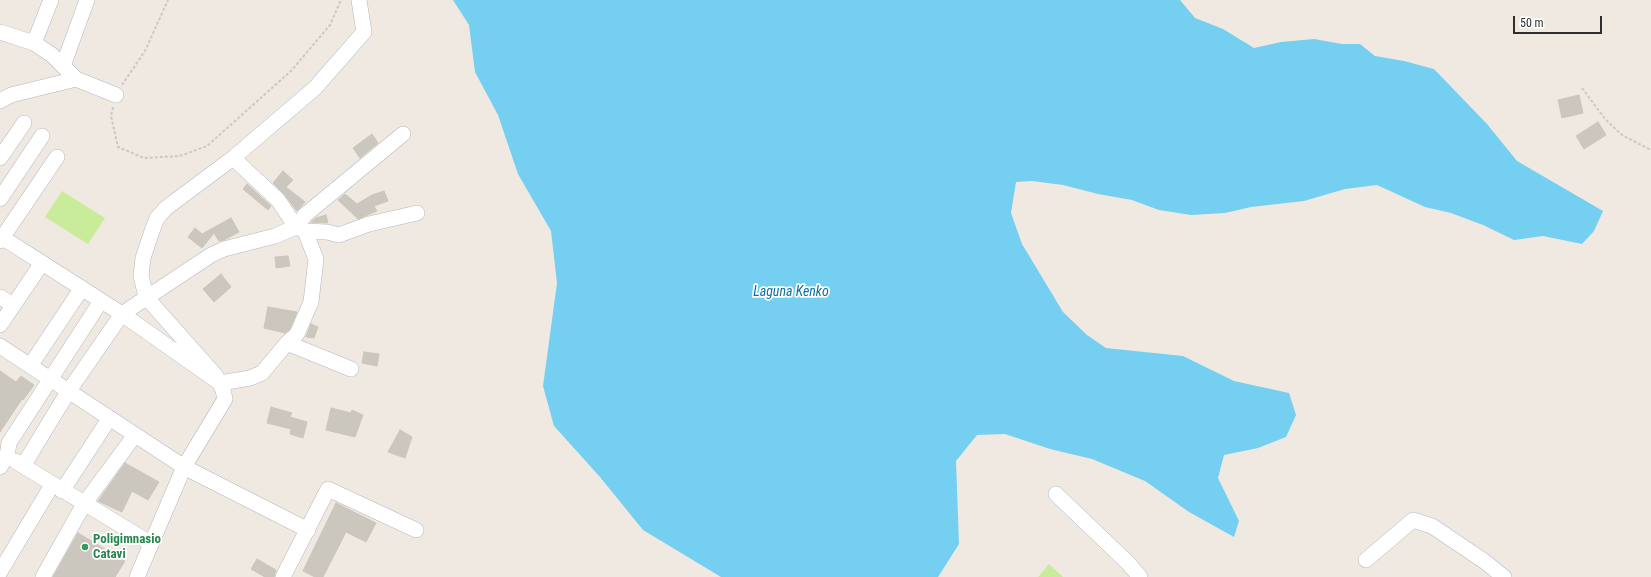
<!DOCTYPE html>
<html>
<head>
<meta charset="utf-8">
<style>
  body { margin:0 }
  #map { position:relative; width:1651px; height:577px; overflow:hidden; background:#efe9e1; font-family:"Roboto Condensed",sans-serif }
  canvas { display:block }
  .scale { position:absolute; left:1513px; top:16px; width:89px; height:18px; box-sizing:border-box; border:2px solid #2e2e2e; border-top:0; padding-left:5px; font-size:12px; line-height:14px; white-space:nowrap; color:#2e2e2e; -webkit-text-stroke:3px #fff; paint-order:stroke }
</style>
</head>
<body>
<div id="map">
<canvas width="1651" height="577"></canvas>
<div class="scale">50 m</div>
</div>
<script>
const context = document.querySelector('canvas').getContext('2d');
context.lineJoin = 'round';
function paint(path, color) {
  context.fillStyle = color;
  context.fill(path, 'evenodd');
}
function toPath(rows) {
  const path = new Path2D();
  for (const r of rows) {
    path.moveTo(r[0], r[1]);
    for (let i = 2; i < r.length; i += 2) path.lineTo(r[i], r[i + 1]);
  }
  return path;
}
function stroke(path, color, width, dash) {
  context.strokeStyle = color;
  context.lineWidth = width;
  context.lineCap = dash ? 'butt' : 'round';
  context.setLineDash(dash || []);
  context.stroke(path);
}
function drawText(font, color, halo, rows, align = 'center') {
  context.font = font + ' "Roboto Condensed",sans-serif';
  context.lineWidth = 3.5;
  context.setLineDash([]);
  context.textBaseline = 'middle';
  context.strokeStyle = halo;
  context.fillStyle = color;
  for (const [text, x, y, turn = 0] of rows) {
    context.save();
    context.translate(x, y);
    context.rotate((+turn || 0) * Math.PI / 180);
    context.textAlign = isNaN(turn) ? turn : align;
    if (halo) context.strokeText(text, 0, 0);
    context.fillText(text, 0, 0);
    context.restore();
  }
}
paint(toPath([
  [62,191,105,218,88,244,45,217],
  [1049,564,1063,577,1038,577]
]), '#c9ec9a');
paint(toPath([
  [453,0,1180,0,1195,18,1223,29,1254,48,1281,42,1314,39,1342,44,1360,44,1375,56,1404,61,1434,69,1487,124,1517,161,1603,211,1594,231,1582,244,1543,236,1514,240,1483,225,1451,213,1425,207,1377,185,1345,189,1304,201,1251,207,1225,213,1191,215,1159,210,1132,200,1098,194,1063,185,1032,181,1016,182,1011,213,1022,244,1063,312,1087,335,1106,348,1183,356,1234,381,1289,393,1296,415,1286,437,1258,448,1224,455,1218,478,1239,521,1234,537,1189,512,1145,481,1092,459,1050,449,1005,434,977,435,956,461,959,544,938,577,721,577,643,530,600,477,554,426,543,386,557,283,551,231,518,174,498,115,475,72,469,25]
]), '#75cff0');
const building = toPath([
  [1579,95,1583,113,1562,118,1558,100,1579,95],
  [1598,122,1606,135,1584,149,1576,136,1598,122],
  [372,134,378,143,360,158,353,148,372,134],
  [283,171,293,180,286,187,305,202,297,211,284,194,273,183,283,171],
  [247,184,271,206,268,210,243,189,247,184],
  [384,191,388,201,374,206,377,211,358,219,338,200,345,194,357,204,372,195,384,191],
  [326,215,328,223,311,222,316,218,326,215],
  [231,218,239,232,224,240,219,241,214,233,202,248,188,237,195,228,202,234,231,218],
  [288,256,290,266,276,268,275,257,288,256],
  [221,274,231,287,214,302,203,289,221,274],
  [268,307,297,312,290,329,285,333,264,328,268,307],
  [311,324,318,327,314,338,306,337,311,324],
  [364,352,379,354,377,366,362,363,364,352],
  [0,371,16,382,21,376,34,385,23,400,22,399,0,432,0,371],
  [271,407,292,413,290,417,307,422,303,438,290,434,291,429,267,423,271,407],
  [331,408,351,413,352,410,363,415,355,437,326,430,331,408],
  [400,430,412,437,405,458,388,452,400,430],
  [125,463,159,482,148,500,132,491,122,512,98,501,125,463],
  [336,503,376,523,366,542,346,532,323,577,315,577,303,571,336,503],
  [78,533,125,561,115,577,53,577,78,533],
  [257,559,276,570,274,577,265,577,251,569,257,559]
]);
paint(building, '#cbc7bf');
stroke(building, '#cbc5ba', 1);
const minor = toPath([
  [0,32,34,43,52,55,76,79,116,95],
  [34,43,51,0],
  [63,66,87,0],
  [0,101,11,95,76,79],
  [0,158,24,123],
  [233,158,278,200,296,227,305,231,327,232,339,235,369,224,417,213],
  [0,199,42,136],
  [0,236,122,314,220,383,250,378,262,373,287,343,297,334,311,302,316,259,305,231],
  [0,241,57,157],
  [0,297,13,305],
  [0,325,42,263],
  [287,343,351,369],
  [0,346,184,467,308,530],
  [30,366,82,288],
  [15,461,150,543],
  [23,466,68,392,122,314,211,255,224,249,275,236,296,227,305,215,403,134],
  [0,467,7,456,9,443,101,301],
  [62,491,109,419],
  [1056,494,1128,563,1140,577],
  [1366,560,1413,520,1432,526,1484,561,1504,577],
  [0,572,52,485],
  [43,577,84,504,135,435],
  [137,577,184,467,225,399,223,390,216,376,146,297,141,276,143,258,152,231,157,218,166,208,233,158,315,88,364,32,359,0],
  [283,577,328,489,416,530]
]);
stroke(minor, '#b4b7c1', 16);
stroke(toPath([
  [122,85,145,51,168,0],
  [1582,88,1606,120,1622,135,1651,150],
  [113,107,111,116,118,147,144,158,180,156,207,146,291,71,330,25,341,0]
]), '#c9c9c9', 2, [3, 2]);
stroke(minor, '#fff', 15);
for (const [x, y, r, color] of [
  [85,547,4,"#2e9e5b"]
]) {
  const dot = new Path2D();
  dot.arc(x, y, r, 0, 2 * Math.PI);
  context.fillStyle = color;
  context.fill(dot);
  stroke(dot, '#fff', 1.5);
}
drawText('bold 13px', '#27864d', '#fff', [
  ["Poligimnasio",93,540],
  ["Catavi",93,555]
], 'left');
drawText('italic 14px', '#0d6fa3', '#fff', [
  ["Laguna Kenko",791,292]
]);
</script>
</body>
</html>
